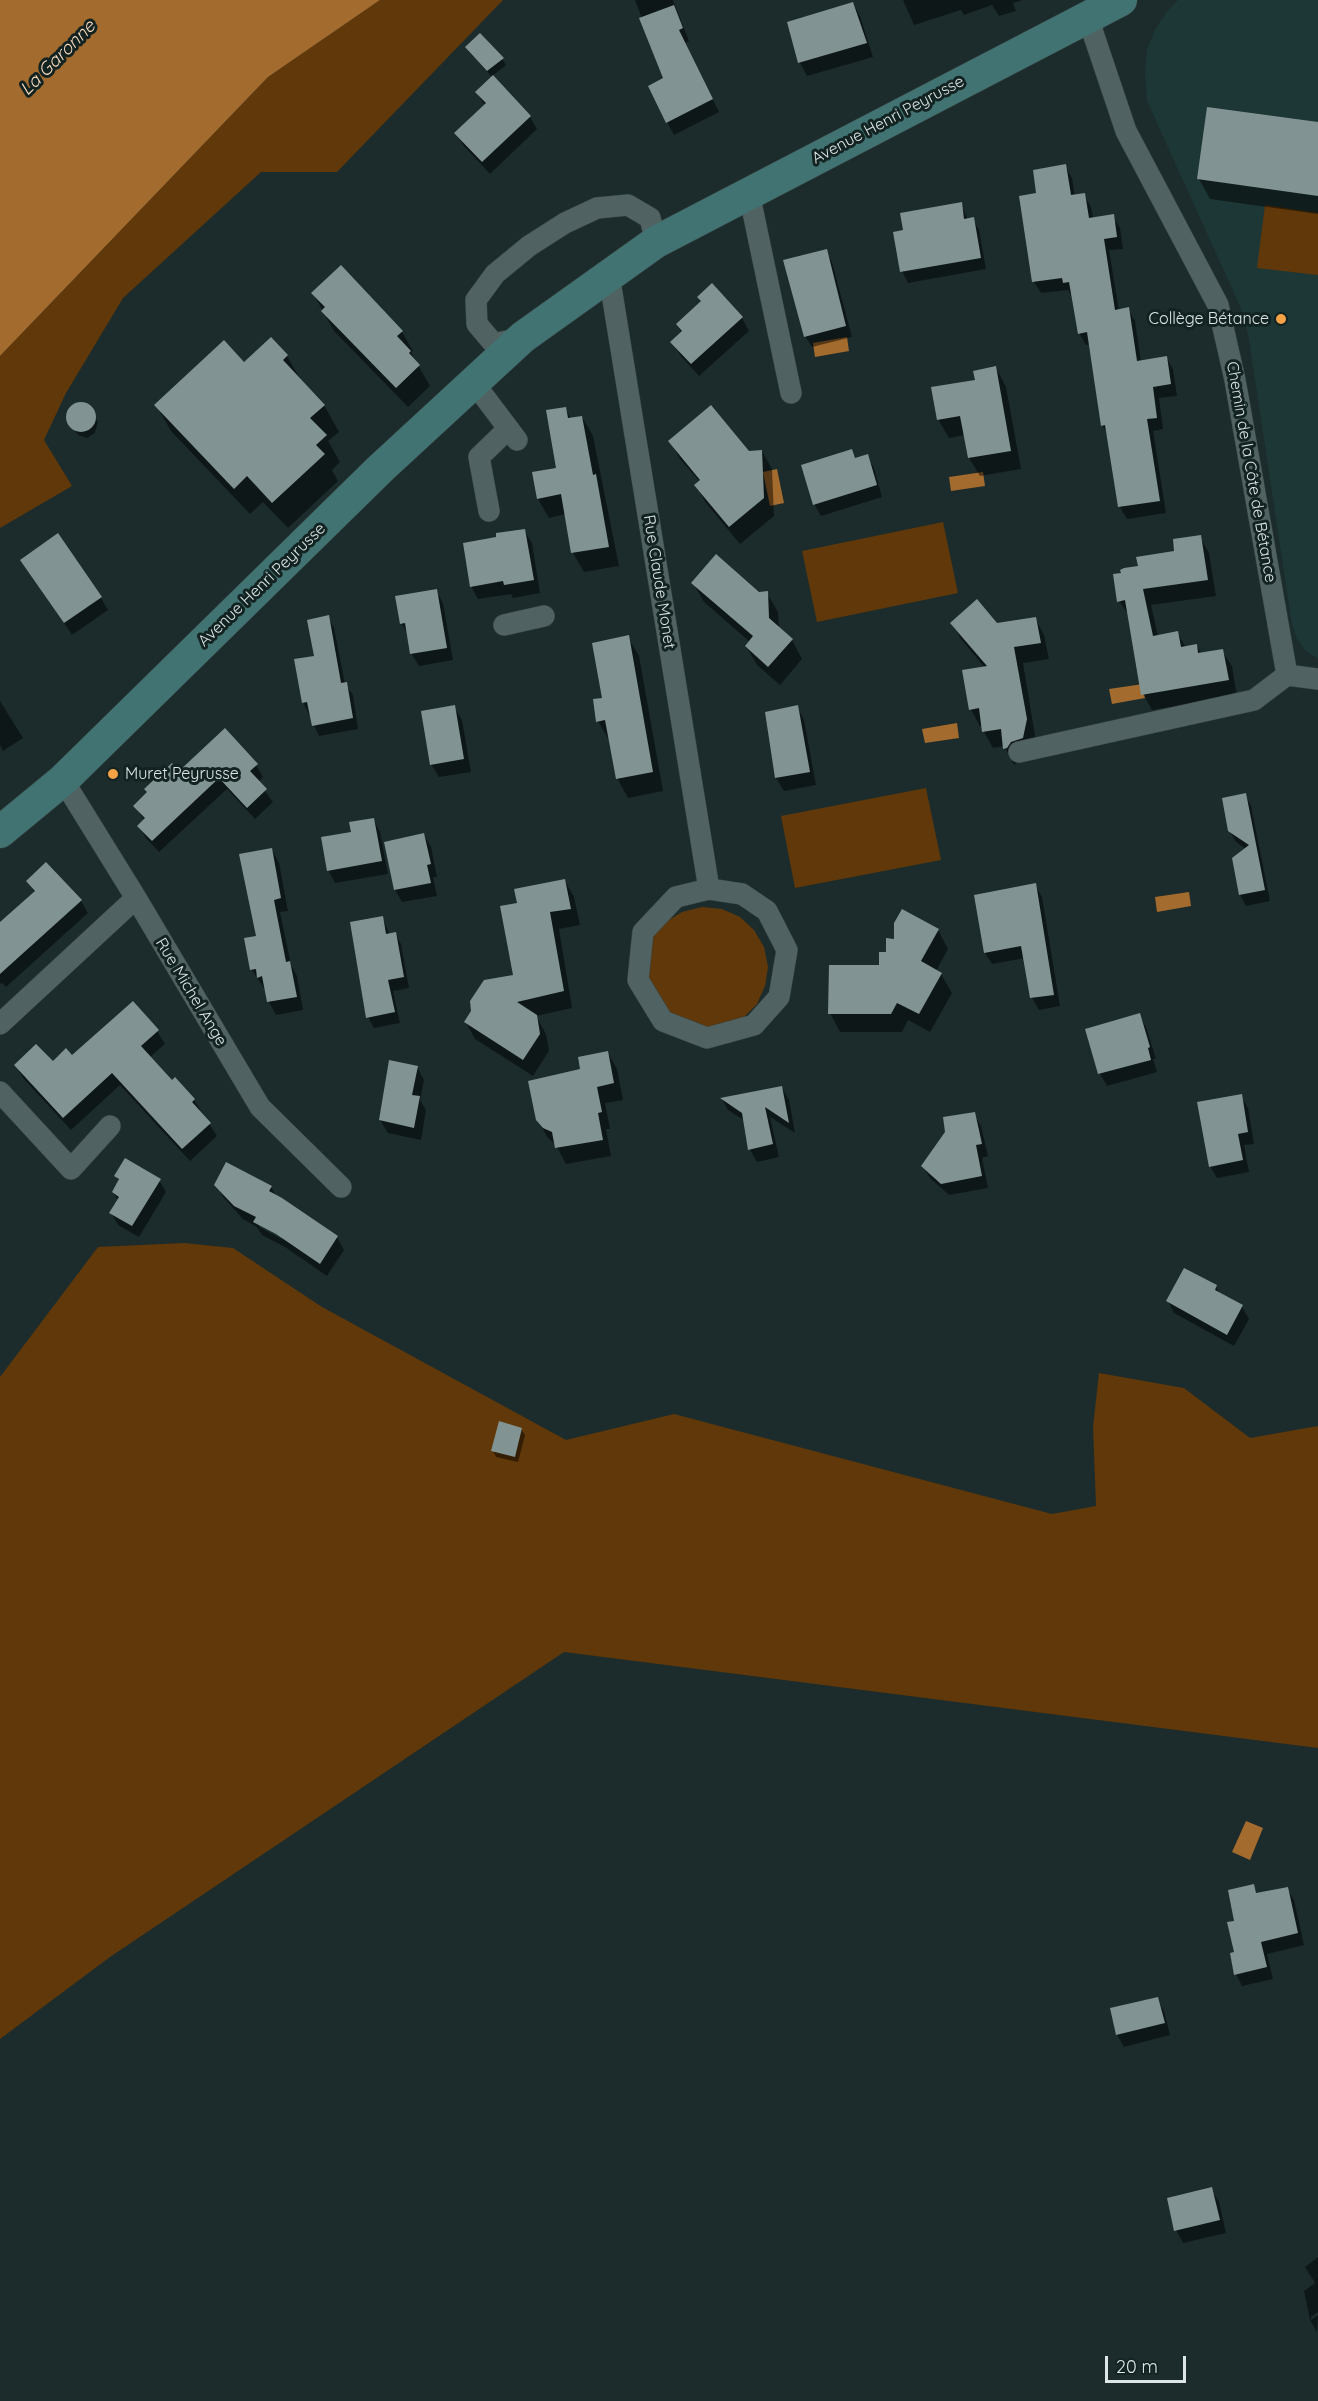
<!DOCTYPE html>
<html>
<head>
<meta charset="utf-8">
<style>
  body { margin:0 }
  #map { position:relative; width:1318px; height:2401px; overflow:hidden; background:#1c2c2c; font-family:Quicksand,sans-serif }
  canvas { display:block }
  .scale { position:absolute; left:1105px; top:2356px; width:81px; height:27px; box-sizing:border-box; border:3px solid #dce6e6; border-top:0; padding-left:8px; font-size:18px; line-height:21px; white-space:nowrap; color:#dce6e6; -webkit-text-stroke:4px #122322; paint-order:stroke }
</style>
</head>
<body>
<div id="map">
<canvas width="1318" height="2401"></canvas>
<div class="scale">20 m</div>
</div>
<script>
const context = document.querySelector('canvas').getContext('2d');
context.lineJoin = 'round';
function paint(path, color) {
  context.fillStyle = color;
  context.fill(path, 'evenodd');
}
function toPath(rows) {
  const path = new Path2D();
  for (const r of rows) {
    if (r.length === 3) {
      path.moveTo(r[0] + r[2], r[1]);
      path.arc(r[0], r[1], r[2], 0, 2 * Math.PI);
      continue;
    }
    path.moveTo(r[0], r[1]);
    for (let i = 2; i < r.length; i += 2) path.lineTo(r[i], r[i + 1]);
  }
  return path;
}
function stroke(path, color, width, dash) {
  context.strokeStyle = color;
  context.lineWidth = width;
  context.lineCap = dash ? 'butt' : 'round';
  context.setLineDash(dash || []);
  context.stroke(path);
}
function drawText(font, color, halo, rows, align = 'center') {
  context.font = font + ' Quicksand,sans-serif';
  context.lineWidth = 6;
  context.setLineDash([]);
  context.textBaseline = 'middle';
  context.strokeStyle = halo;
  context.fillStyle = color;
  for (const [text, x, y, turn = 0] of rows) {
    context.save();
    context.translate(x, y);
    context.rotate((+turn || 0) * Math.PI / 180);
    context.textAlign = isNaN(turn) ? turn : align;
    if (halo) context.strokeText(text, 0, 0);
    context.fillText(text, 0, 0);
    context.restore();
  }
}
paint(toPath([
  [1178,0,1318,0,1318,659,1306,651,1297,639,1292,625,1248,333,1240,306,1147,101,1145,75,1147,49,1156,28,1168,10]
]), '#1d3736');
paint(toPath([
  [380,0,503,0,337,172,261,172,123,298,66,393,44,440,72,486,0,528,0,356,268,77],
  [1265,205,1318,213,1318,275,1257,268],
  [943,522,958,593,817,622,802,551],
  [926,788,941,860,795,888,781,816],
  [702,907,722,909,740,917,754,930,764,947,768,967,765,986,757,1004,743,1018,706,1031,667,1017,645,981,651,940,664,923,682,912],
  [184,1243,233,1248,322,1307,566,1440,674,1414,1052,1514,1096,1506,1093,1427,1099,1373,1184,1388,1250,1438,1318,1426,1318,1748,564,1652,110,1957,0,2039,0,1377,98,1247]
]), '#603809');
paint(toPath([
  [0,0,380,0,268,77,0,356],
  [847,337,849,351,815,357,813,343],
  [777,469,784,503,770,506,763,472],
  [983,472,985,486,951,491,949,477],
  [1143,684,1145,698,1112,704,1109,689],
  [957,723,959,738,925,743,922,729],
  [1189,892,1191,906,1157,912,1155,897],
  [1246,1821,1263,1828,1250,1860,1232,1852]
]), '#a46b2e');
paint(toPath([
  [635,0,673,0,689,41,685,43,719,112,674,135,667,122,665,79],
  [903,0,1023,0,1013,3,1016,11,999,16,992,5,964,15,961,10,914,25],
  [853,3,860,16,873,57,807,76,800,63,788,23],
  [467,47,502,59,506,65,492,76,530,117,537,129,490,174,463,145,456,133,485,106,477,93,493,78,470,53],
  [1318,123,1318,214,1210,199,1199,179],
  [1065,166,1072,178,1075,196,1084,195,1091,207,1093,219,1113,216,1120,228,1123,249,1109,250,1119,311,1128,309,1135,321,1141,362,1166,357,1173,369,1177,396,1159,398,1163,429,1153,431,1166,513,1127,519,1120,507,1109,436,1102,425,1090,344,1086,345,1079,333,1071,295,1068,290,1041,293,1034,282,1038,195],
  [961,204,968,220,973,219,979,230,986,269,908,283,902,271,905,231],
  [826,251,832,262,852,337,812,347,805,336],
  [313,293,402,332,413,351,411,353,430,386,408,407,334,331],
  [742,318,749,331,699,376,680,355,672,342,682,333,677,325],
  [287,356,302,382,324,405,339,432,328,441,340,462,332,470,338,481,288,528,263,502,250,514,171,431,156,405],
  [996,368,1006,387,1021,469,980,476,969,458,965,435,949,438,938,419,977,381],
  [78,404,89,406,98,422,95,433,87,438,78,435,68,420,70,409],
  [565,408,571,419,582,417,593,436,619,566,584,572,573,553,566,514,549,518,538,499,558,469],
  [670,441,748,452,762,451,772,469,774,516,740,544,706,503,696,485,700,482,680,459],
  [851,450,856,460,867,456,874,468,882,497,821,516,815,505,803,466],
  [524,530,532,543,540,593,513,598,511,594,478,599,471,586,498,538],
  [1200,537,1209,553,1216,596,1151,605,1158,636,1177,632,1186,648,1197,646,1201,654,1222,651,1232,666,1237,696,1152,710,1143,694,1130,617,1119,601,1123,574,1176,553],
  [22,560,101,598,108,610,72,635],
  [693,583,758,593,767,593,778,612,779,628,792,640,802,659,780,685,757,665,746,646,750,642,704,602],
  [436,590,443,603,453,660,419,666,411,653,409,636,401,623],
  [328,617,334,628,345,684,353,695,358,729,319,736,303,702],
  [1035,618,1044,635,1049,659,1023,663,1035,736,1032,755,1020,759,1014,765,1004,746,993,748,984,732,983,726,980,726,971,710,985,668,961,639,952,623,996,625],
  [628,637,639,656,663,791,628,798,617,778,609,740,598,721,604,699],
  [0,701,23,738,3,751,0,745],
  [454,707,462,720,471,772,439,777,431,764],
  [797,707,804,720,816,785,784,791,776,778],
  [256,765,263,777,258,782,273,802,255,819,227,789,159,852,146,838,139,826,144,820,135,806,178,773],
  [1245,795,1251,806,1270,901,1246,906,1240,895,1246,849,1236,842,1229,830],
  [373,819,380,832,388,874,335,883,328,870,352,833],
  [424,835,431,847,437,877,433,877,437,896,402,902,395,890],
  [272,850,279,863,288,911,280,912,291,965,297,976,303,1010,276,1015,269,1002,266,991,251,969],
  [28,881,81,901,88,913,6,987,2,983,0,984,0,924,35,893],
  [565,881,574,897,580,925,559,929,572,1008,536,1016,546,1034,549,1051,533,1076,475,1039,466,1022,515,976,519,905],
  [1035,885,1042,897,1060,1006,1039,1010,1032,998,1025,958,992,964,985,953],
  [382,917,390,935,395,934,401,944,409,988,393,991,400,1023,374,1028,368,1017],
  [938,930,948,949,936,971,941,974,952,993,930,1032,908,1020,902,1032,840,1032,830,1013,880,967,896,940],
  [1139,1015,1146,1027,1156,1059,1153,1059,1157,1072,1107,1086,1100,1074,1086,1030],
  [157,1031,165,1044,150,1057,172,1082,194,1100,217,1136,190,1161,120,1085,71,1130,23,1078,16,1066,52,1063],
  [608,1053,617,1069,623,1100,605,1103,610,1129,606,1129,611,1156,566,1164,556,1145,547,1137,537,1119,582,1070],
  [417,1067,424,1080,420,1100,426,1110,421,1140,388,1133,380,1120],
  [782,1088,789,1100,795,1133,770,1117,779,1157,757,1162,750,1150,745,1121,728,1110,722,1099],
  [1241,1096,1248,1108,1254,1144,1244,1145,1249,1172,1217,1178,1210,1166],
  [974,1114,981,1126,988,1156,982,1158,988,1188,949,1195,930,1178,923,1166],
  [116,1176,159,1180,166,1192,139,1237,118,1225,111,1213,118,1200,113,1192,119,1181],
  [216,1185,271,1187,276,1196,337,1237,344,1250,327,1276,285,1247,262,1235,257,1227,243,1219,224,1198],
  [259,1224,283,1236,282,1239,259,1227],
  [1216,1287,1221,1295,1242,1307,1249,1319,1234,1346,1174,1313,1168,1301],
  [521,1429,525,1435,518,1462,496,1457,493,1451],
  [1253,1886,1258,1895,1287,1889,1294,1900,1304,1945,1267,1954,1273,1979,1242,1986,1236,1974,1236,1922],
  [1157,1999,1164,2011,1170,2035,1124,2047,1117,2035],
  [1211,2189,1219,2202,1226,2233,1183,2243,1176,2230],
  [1318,2257,1318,2312,1311,2317,1311,2320,1318,2315,1317,2332,1310,2320,1304,2291,1315,2283,1305,2267]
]), '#0007');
paint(toPath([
  [853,2,867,43,798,63,787,22],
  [674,5,683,28,679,30,713,99,666,123,648,86,663,78,639,18],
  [480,33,504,58,487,71,465,47],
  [493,75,531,116,482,162,454,133,486,103,475,92],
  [1207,107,1318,122,1318,196,1197,179],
  [1066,164,1071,195,1085,193,1089,218,1114,214,1117,237,1104,239,1115,310,1129,307,1137,361,1167,356,1171,384,1153,387,1157,418,1147,419,1160,501,1118,507,1105,425,1101,426,1087,332,1078,334,1069,282,1063,283,1062,278,1032,282,1019,196,1036,193,1033,170],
  [962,202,964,219,974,217,981,258,900,272,893,232,903,230,900,213],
  [827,249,846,326,804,337,783,260],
  [341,265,403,331,397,336,411,351,409,353,420,365,396,388,321,311,325,307,311,293],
  [712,283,743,317,691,364,670,342,682,331,676,324,701,301,697,297],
  [271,337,288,355,283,360,325,405,310,418,327,435,316,445,325,454,272,503,247,476,234,489,154,405,224,340,244,362],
  [996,366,1011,451,968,458,960,416,937,420,931,387,975,380,973,371],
  [81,417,15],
  [711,405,749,451,762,450,764,498,729,527,694,485,700,480,668,441],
  [566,407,568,418,582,416,593,475,596,474,609,547,571,553,561,494,537,499,532,472,556,468,546,410],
  [852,449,855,458,868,454,877,485,813,505,801,465],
  [525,529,534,580,504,585,503,581,470,587,463,543,496,537,496,533],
  [58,533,102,597,64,623,20,560],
  [1201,535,1208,580,1143,589,1153,636,1178,631,1181,647,1197,644,1198,653,1223,649,1229,680,1141,695,1125,600,1117,602,1113,574,1121,573,1120,570,1124,568,1138,566,1136,557,1174,551,1173,539],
  [716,554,759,592,768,591,769,618,793,639,768,667,745,646,753,636,691,583],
  [437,589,447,648,410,654,405,623,400,624,395,596],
  [977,599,997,623,1036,617,1041,643,1014,647,1027,719,1023,738,1011,742,1007,748,1003,749,1001,729,982,732,979,708,969,710,962,670,987,666,950,623],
  [329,615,341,683,347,682,353,718,312,726,307,702,302,703,294,659,314,656,307,620],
  [629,635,653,772,616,779,605,720,596,722,593,699,602,698,592,643],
  [455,705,464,759,430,765,421,711],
  [798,705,810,772,775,778,765,712],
  [225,728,258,764,250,771,267,789,247,808,219,778,152,841,137,826,145,818,133,806,147,792,144,789,172,763,179,771],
  [1246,793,1265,890,1239,895,1232,858,1249,845,1228,831,1222,798],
  [374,818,382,861,327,871,321,837,351,832,349,822],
  [424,833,431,864,427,865,431,883,394,890,384,842],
  [272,848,281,898,274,900,286,962,290,961,297,997,267,1002,262,976,257,978,256,969,250,970,244,938,256,936,239,854],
  [46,862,82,900,0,974,0,922,35,891,26,881],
  [565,879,571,909,550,912,564,991,517,1002,537,1015,540,1034,523,1060,464,1022,471,1011,470,1001,484,980,513,975,500,906,517,903,514,889],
  [1036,883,1054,995,1030,998,1021,946,984,953,974,895],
  [902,909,939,929,921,961,942,973,919,1014,897,1003,891,1014,828,1014,829,965,879,965,879,952,886,952,886,938,894,939,894,923],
  [383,916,386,934,396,932,404,977,388,980,395,1012,366,1018,350,922],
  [133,1001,159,1030,141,1046,172,1080,175,1077,195,1099,192,1102,211,1123,182,1149,112,1073,63,1118,14,1065,36,1044,53,1061,66,1048,72,1055],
  [1140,1013,1150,1047,1148,1048,1151,1060,1098,1074,1085,1029],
  [608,1051,614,1083,597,1087,602,1112,598,1113,603,1140,555,1148,552,1132,543,1128,536,1120,528,1081,580,1069,578,1057],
  [389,1060,418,1066,412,1095,420,1096,414,1128,379,1120],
  [782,1086,789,1123,765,1107,773,1144,748,1150,742,1113,720,1098],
  [1242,1094,1248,1132,1238,1134,1243,1160,1209,1167,1197,1102],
  [975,1112,982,1144,976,1145,982,1176,941,1184,921,1166,945,1132,943,1117],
  [125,1158,161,1179,132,1226,109,1213,119,1197,112,1192,119,1179,114,1176],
  [226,1162,272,1186,269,1191,282,1198,338,1236,320,1264,276,1234,253,1222,256,1217,234,1206,214,1185],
  [1184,1268,1217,1285,1215,1290,1243,1305,1227,1335,1166,1301],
  [499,1421,522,1428,515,1457,491,1451],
  [1254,1884,1256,1893,1288,1887,1298,1933,1261,1942,1267,1967,1234,1975,1230,1953,1234,1952,1227,1922,1234,1921,1228,1890],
  [1158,1997,1165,2023,1116,2035,1110,2008],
  [1212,2187,1220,2220,1174,2231,1167,2198]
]), '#819493');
const street = toPath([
  [1090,17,1093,33,1126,131,1218,305,1235,380,1287,675],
  [749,193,791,393],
  [609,275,709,889,676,897,643,932,638,980,663,1021,707,1038,754,1025,779,997,787,950,767,911,742,894,709,889],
  [520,338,494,344,477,324,476,300,495,274,529,246,565,223,597,208,628,205,650,218,656,242],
  [474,383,517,440],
  [489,511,479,457,508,429],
  [504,625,544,616],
  [1287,675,1318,679],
  [1019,752,1254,700,1287,675],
  [63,780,136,898,260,1107,341,1187],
  [0,1024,136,898],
  [0,1092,71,1169,110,1126]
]);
const secondary = toPath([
  [0,832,63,780,380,469,523,337,656,242,1121,0]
]);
stroke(street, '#394746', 22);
stroke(secondary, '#394746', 33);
stroke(street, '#506261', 21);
stroke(secondary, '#417372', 32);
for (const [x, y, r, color] of [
  [1281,319,6,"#f6a247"],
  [113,774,6,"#f6a247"]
]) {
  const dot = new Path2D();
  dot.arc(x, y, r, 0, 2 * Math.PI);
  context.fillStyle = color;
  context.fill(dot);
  stroke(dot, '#122322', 2);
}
drawText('16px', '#dce6e6', '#122322', [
  ["Avenue Henri Peyrusse",888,120,-28],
  ["Chemin de la Côte de Bétance",1251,472,80],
  ["Rue Claude Monet",659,582,81],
  ["Avenue Henri Peyrusse",262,585,-44],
  ["Rue Michel Ange",191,992,59]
]);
drawText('16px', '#dce6e6', '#122322', [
  ["Collège Bétance",1269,319],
  ["Muret Peyrusse",125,774,"left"]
], 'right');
drawText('italic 18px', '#feddbf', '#122322', [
  ["La Garonne",58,58,-45]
]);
</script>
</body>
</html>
